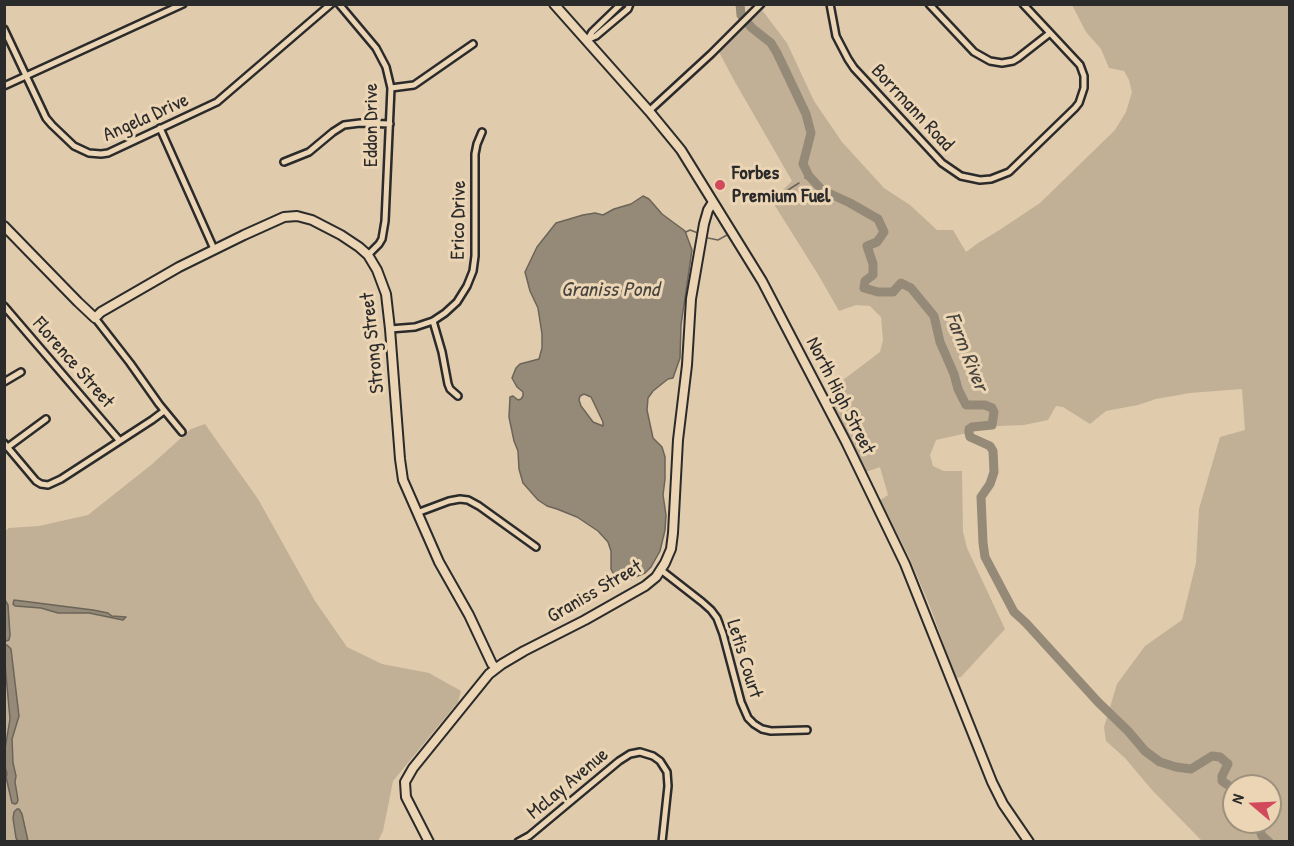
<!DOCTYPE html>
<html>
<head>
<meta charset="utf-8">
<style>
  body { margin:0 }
  #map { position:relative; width:1294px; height:846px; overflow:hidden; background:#e0cbac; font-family:"Patrick Hand",sans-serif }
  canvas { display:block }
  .frame { position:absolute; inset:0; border:6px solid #2b2b2b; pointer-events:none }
  .north { position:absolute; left:1222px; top:774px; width:60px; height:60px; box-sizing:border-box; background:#ebd5b4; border:2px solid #9e917d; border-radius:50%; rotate:289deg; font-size:16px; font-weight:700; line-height:24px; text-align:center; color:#2b2b2b }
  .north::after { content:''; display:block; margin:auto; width:21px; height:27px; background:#d1495b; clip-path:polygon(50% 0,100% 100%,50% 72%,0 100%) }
</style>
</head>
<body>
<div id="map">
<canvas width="1294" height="846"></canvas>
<div class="frame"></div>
<div class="north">N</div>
</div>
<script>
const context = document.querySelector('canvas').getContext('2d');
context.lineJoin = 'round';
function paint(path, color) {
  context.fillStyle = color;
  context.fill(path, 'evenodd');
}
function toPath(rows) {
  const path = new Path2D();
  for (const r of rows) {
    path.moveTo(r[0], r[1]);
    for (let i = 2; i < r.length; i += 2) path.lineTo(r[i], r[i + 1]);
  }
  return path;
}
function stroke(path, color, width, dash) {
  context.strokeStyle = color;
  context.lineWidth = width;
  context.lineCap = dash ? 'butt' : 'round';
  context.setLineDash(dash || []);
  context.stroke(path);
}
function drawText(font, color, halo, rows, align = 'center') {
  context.font = font + ' "Patrick Hand",sans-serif';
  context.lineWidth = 6;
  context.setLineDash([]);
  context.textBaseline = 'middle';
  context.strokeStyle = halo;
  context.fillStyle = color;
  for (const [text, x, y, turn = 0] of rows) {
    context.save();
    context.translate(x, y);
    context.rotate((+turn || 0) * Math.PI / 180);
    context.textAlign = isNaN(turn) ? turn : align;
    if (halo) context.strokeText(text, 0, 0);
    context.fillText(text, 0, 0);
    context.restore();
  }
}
paint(toPath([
  [1072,5,1289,5,1289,841,1202,841,1152,790,1125,758,1106,741,1104,727,1117,684,1145,646,1182,620,1196,563,1199,509,1220,437,1245,430,1242,389,1190,393,1156,399,1138,405,1106,411,1090,424,1063,407,1056,406,1048,420,1024,425,998,426,936,440,930,455,933,466,944,471,962,471,963,532,967,548,1005,629,961,677,956,678,931,609,909,557,880,500,888,495,880,467,866,472,828,398,843,380,880,352,883,340,881,317,870,306,856,305,839,311,819,276,772,201,792,181,735,82,719,52,762,10,787,43,814,101,842,142,884,188,910,205,937,230,953,230,966,252,978,243,998,231,1040,203,1115,130,1126,112,1132,92,1129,80,1124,71,1109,68,1101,49,1086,32],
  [1234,786,1270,786,1270,822,1234,822],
  [205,424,258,499,315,601,347,647,382,664,429,673,461,691,458,702,393,781,383,831,378,841,5,842,5,531,9,528,39,526,88,515,151,465,191,429]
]), '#c1b096');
const water = toPath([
  [643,196,649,199,662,214,685,231,692,250,681,325,680,358,673,378,668,379,653,391,648,398,647,410,653,438,662,447,665,457,665,479,663,495,666,515,665,530,660,551,651,567,645,573,628,580,614,575,611,569,611,551,608,542,598,531,577,517,557,509,547,506,538,500,523,483,519,469,518,451,514,441,509,417,510,397,513,396,518,400,521,399,523,396,523,392,517,387,512,378,516,368,520,364,539,359,542,348,542,334,538,308,530,291,525,272,537,247,556,223,583,215,595,213,603,215,614,209,631,204,643,196],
  [584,394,591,397,603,422,603,426,593,422,581,406,579,400,580,396,584,394],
  [5,600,8,605,10,635,9,640,6,641,4,641,5,600],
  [14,600,93,610,108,613,112,616,126,617,123,620,89,613,58,613,41,608,15,606,13,604,14,600],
  [7,645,11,649,19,716,12,739,13,763,16,776,15,782,18,800,17,803,15,804,12,803,6,777,7,774,5,767,5,749,10,719,4,653,5,646,7,645],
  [17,809,19,809,22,814,28,841,18,841,16,838,13,818,14,812,17,809]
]);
paint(water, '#958a77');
stroke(water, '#6b6459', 1.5);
stroke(toPath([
  [805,178,809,176],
  [777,197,799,183],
  [686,232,690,230,698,233],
  [708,238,718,240,727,235]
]), '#6b6459', 1.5);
stroke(toPath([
  [740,4,741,15,752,28,771,43,777,53,806,114,811,133,803,164,809,176,822,190,850,203,878,219,884,232,877,242,867,246,873,264,873,275,865,281,864,288,878,292,893,292,901,283,911,288,934,316,940,342,954,374,958,389,966,405,985,405,992,408,994,412,992,425,972,427,969,429,969,433,970,437,990,446,993,451,994,472,990,484,981,497,983,543,985,557,1014,612,1026,623,1098,702,1128,731,1145,751,1160,762,1176,767,1191,769,1212,756,1220,757,1228,764,1222,776,1222,781,1234,789],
  [1257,822,1262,836,1269,842]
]), '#958a77', 9);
const street = toPath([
  [339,4,376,48,386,67,391,88,385,221,382,239,379,244,368,255],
  [830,4,836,36,848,59,854,68,942,163,961,176,980,180,991,179,1009,172,1075,108,1079,103,1084,88,1084,76,1080,65,1023,4],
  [929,4,974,52,990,61,1002,63,1013,61,1018,58,1050,33],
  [4,29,46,118,52,125,74,146,89,153,101,154,108,153,217,102,331,4],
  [588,39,592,32,621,4],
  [587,40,596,36,628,9,630,4],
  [4,86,183,4],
  [391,88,414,85,473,44],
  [649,111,711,54,761,4],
  [160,128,214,249],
  [284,162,309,152,333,132,344,125,360,123,390,124],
  [4,306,119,440],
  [95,318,130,363,159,404,182,432],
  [433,321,442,352,448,384,450,389,458,396],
  [390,329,415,327,433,321,445,313,457,302,467,286,473,271,475,256,475,154,477,144,482,132],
  [4,382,21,372],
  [4,443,36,481,41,484,48,485,61,479,152,420,164,411],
  [8,447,46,419],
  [417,513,449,501,460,499,468,500,479,506,536,547],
  [661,570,702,602,711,610,717,618,723,634,741,702,748,718,754,724,762,729,771,731,807,730],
  [518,842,529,836,619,761,630,754,640,752,653,756,660,761,667,772,668,786,662,842]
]);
const secondary = toPath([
  [554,4,649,111,681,150,762,281,846,442,905,564,992,782,1003,804,1029,842],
  [4,226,78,302,95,318,101,312,179,267,244,235,284,217,297,216,312,220,341,235,359,247,368,255,377,270,386,294,390,329,400,459,403,480,439,562,469,615,492,664,496,668],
  [429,842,406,797,405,782,413,768,489,674,502,664,524,651,585,620,645,586,656,577,665,563,671,549,673,533,678,440,687,365,691,299,704,224,708,210,713,202]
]);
stroke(street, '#2b2b2b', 10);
stroke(secondary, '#2b2b2b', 12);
stroke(street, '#ebd5b4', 5);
stroke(secondary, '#ebd5b4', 8);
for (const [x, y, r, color] of [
  [720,185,6,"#d1495b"]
]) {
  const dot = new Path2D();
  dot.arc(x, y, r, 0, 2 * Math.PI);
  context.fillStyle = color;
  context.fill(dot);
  stroke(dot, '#ebd5b4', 2);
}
drawText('20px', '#2b2b2b', '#ebd5b4', [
  ["Borrmann Road",912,108,47],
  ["Angela Drive",146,118,-24],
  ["Eddon Drive",372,125,-90],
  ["Erico Drive",459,220,-89],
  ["Strong Street",373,343,-96],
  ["Florence Street",73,363,49],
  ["North High Street",840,396,63],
  ["Graniss Street",595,592,-30],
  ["Letis Court",744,659,73],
  ["McLay Avenue",568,784,-40]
]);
drawText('bold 20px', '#2b2b2b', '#ebd5b4', [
  ["Forbes",732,174],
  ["Premium Fuel",732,197]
], 'left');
drawText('italic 21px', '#46433e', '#ebd5b4', [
  ["Graniss Pond",610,290],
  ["Farm River",966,352,68]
]);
</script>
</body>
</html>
